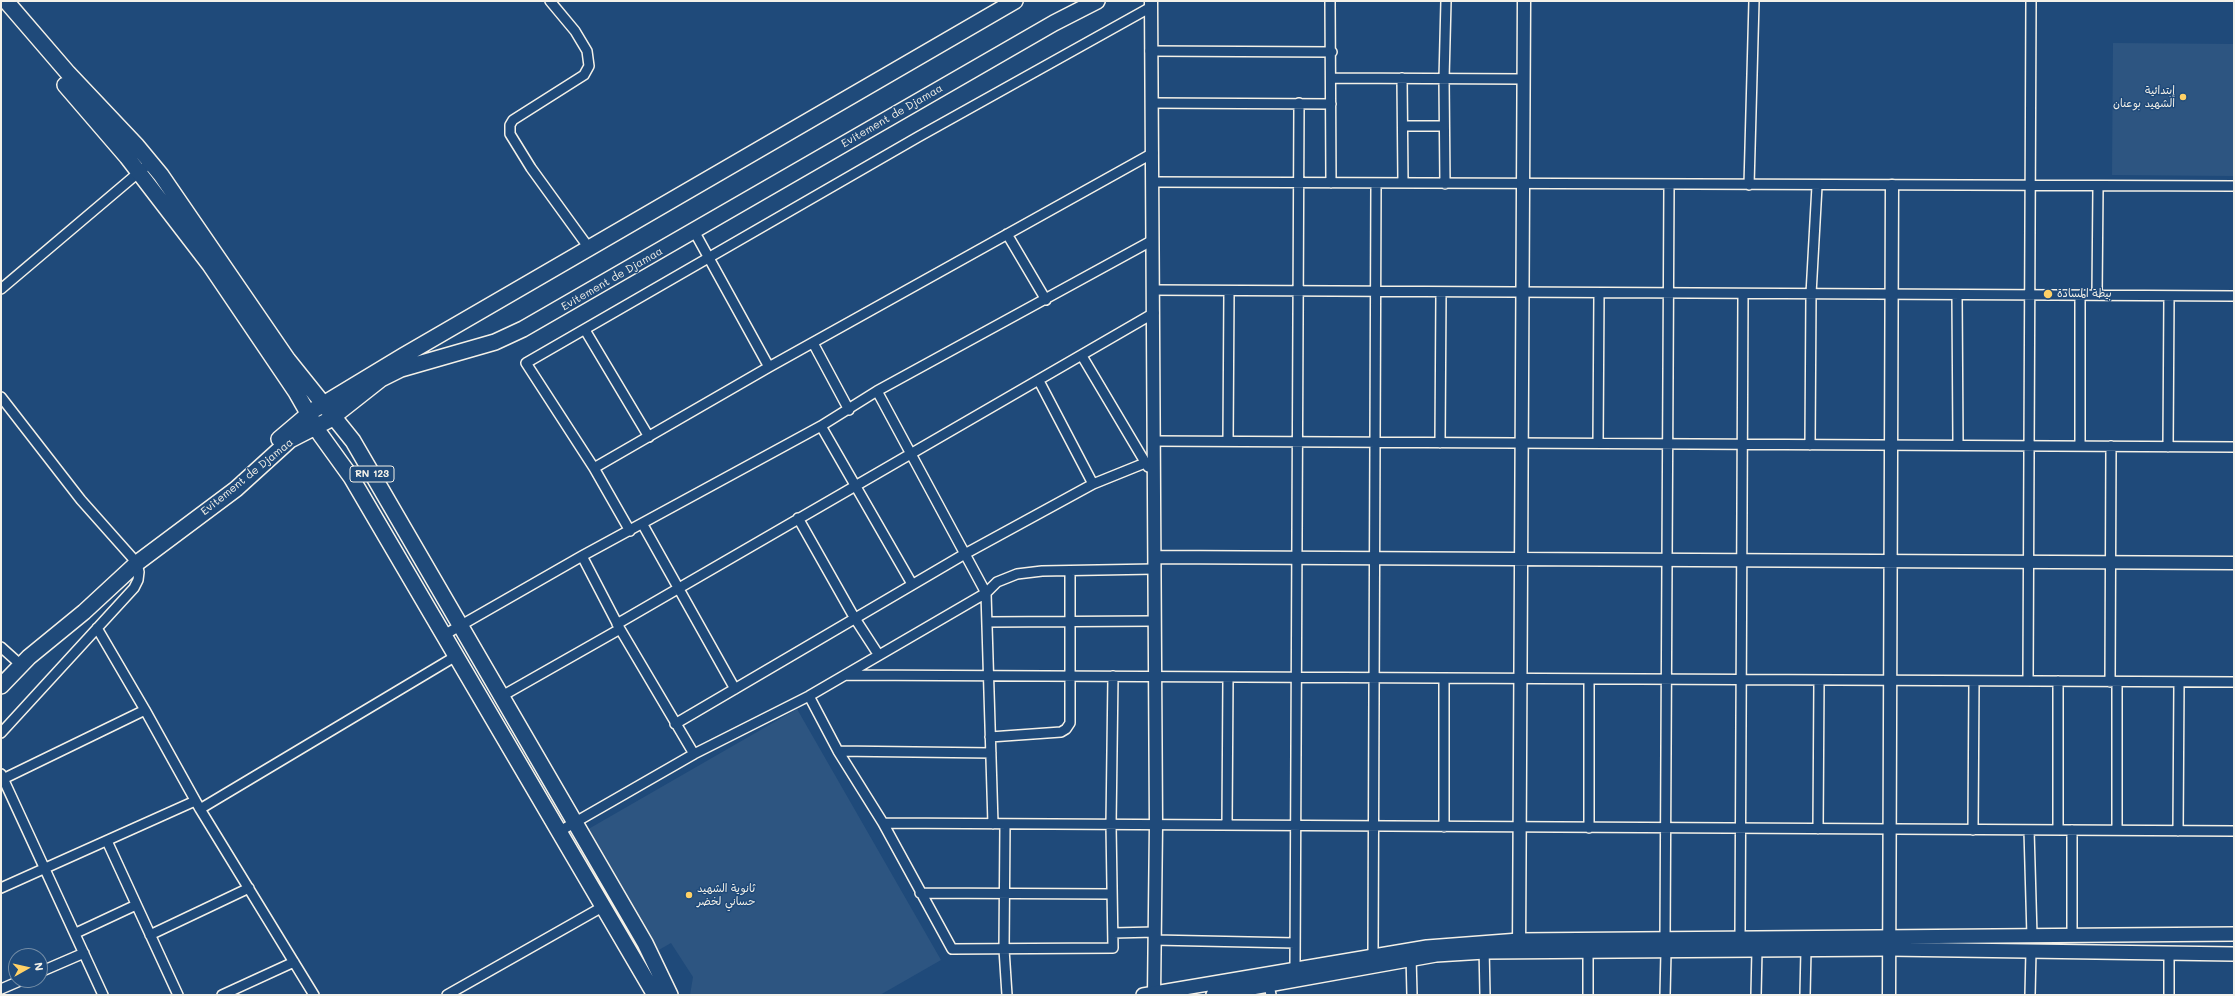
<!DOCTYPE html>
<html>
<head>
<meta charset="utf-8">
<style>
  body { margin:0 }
  #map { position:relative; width:2235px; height:996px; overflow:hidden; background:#1f4a7a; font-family:Mali,sans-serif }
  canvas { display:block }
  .frame { position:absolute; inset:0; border:2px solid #f4f1e8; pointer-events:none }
  .north { position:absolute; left:8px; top:948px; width:40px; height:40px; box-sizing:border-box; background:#1f4a7a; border:1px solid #748da6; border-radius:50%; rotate:82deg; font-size:11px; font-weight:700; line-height:16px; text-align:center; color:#f4f1e8 }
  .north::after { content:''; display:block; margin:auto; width:14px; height:18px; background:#ffd166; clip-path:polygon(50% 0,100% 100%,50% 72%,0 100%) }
</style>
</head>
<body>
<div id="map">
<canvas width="2235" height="996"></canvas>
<div class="frame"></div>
<div class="north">N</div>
</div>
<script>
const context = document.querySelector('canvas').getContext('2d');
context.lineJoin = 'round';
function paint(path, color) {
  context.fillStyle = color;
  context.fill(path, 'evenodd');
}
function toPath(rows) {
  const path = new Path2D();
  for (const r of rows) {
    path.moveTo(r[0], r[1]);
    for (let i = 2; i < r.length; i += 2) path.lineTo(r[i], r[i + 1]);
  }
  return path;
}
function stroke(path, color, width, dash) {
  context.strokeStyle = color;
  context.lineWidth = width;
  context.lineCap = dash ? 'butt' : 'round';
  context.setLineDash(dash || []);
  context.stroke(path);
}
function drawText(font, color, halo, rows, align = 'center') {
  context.font = font + ' Mali,"Playpen Sans Arabic",sans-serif';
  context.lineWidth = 3;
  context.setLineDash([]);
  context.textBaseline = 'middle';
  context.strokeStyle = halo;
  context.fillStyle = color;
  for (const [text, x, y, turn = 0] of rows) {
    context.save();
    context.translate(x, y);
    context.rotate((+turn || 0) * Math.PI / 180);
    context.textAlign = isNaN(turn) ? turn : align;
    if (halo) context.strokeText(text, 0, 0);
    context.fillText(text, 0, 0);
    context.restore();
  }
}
paint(toPath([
  [2113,43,2234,44,2234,176,2112,175],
  [797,709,941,960,880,995,690,995,693,977,671,943,657,951,585,831]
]), '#2d5581');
const minor = toPath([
  [550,1,575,31,587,51,589,66,584,75,513,120,510,125,510,134,531,168,589,248],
  [1330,1,1331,183],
  [1150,51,1332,52],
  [1332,78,1523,79],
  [1402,78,1403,183],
  [1153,103,1331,104],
  [1403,126,1444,126],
  [1153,182,2234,186],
  [1445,184,1444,79,1446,1],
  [1749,185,1754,1],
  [694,231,769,367],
  [1007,234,1046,300],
  [1,289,151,162],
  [1153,290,2234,296],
  [1957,295,1958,445],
  [2097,295,2098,187],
  [585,330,649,437],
  [813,343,849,410],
  [1082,356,1148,467],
  [1039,381,1093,484],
  [1,397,81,500,137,563,139,572,138,580,134,588,1,733],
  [821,426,912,584],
  [1154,441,2234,447],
  [1228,441,1229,291],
  [1440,443,1441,292],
  [1598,443,1599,293],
  [1810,445,1811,294,1817,186],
  [2080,446,2080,295],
  [2168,447,2169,296],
  [594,468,769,367,1153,153],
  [798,518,854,617,878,654],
  [643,525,735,689],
  [630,531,594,468,526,363,918,137,1151,7],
  [582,556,620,629,694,754],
  [987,622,1155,621],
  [617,624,1154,313],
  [97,628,145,710,200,809,314,995],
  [444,635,582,556,821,426,877,391,1153,240],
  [1,647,21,665],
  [846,675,2234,682],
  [1444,679,1444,827],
  [2028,681,2031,1],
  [2110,682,2111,446],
  [502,696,620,629],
  [809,696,838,751,883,823,952,949,1113,948,1111,825,1113,676],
  [675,724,963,555,1093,484,1145,463],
  [990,737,1061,732,1066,729,1070,723,1070,571],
  [838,751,991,753],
  [1,774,103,995],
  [3,779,145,710],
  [200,809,456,656],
  [883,823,2234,831],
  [993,824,986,593,997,582,1017,574,1042,571,1155,569],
  [1005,824,1004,949,1007,995],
  [1227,825,1228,677],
  [1589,828,1589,679],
  [1818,829,1819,680],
  [1973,830,1974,681],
  [2029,830,2032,936],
  [2058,830,2058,681],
  [2072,830,2072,935],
  [2117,830,2117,682],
  [560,831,694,754,809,696,986,593,877,391],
  [2178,831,2179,682],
  [107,841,178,995],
  [1,888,195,801],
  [920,893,1111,894],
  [76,933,136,905],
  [1113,933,1155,932],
  [150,935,249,888],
  [1740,938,1743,294],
  [1665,939,1669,185],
  [1155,940,1295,943],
  [1484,946,1485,995],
  [1588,952,1588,995],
  [1373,955,1376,183],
  [1411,955,1412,995],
  [1295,968,1299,103],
  [40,972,84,953],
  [1269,985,1271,995],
  [1,989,22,980],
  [222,995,294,962],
  [447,995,604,906],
  [1665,995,1666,952],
  [1756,995,1757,950],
  [1805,995,1806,950],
  [2030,995,2031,951],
  [2169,995,2169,953]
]);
const tertiary = toPath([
  [1151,1,1156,825,1154,995],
  [1155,557,2234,563],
  [1519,949,1524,1],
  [1889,995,1892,186]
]);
const secondary = toPath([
  [1143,995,1427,947,1519,940,2234,934],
  [1213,995,1436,955,1485,952,1889,949,2234,954]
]);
const primary = toPath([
  [6,1,68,73,137,146,161,175,288,360,353,441,645,943,670,995],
  [65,85,127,157,210,265,296,392,320,434,351,477,655,995],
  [279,439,312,411,403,356,1015,1],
  [1,686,29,657,84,612,137,563,236,489,290,440,329,420,381,379,401,369,495,342,523,329,1054,23,1097,1]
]);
stroke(minor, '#f4f1e8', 12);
stroke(tertiary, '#f4f1e8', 15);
stroke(secondary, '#f4f1e8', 16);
stroke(primary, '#f4f1e8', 18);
stroke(minor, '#1f4a7a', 9);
stroke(tertiary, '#1f4a7a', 12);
stroke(secondary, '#1f4a7a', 13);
stroke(primary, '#1f4a7a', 15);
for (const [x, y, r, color] of [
  [2183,97,4,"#ffd166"],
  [2048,294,5,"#ffd166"],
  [689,895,4,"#ffd166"]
]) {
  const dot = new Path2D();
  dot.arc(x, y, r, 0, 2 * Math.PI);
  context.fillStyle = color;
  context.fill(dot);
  stroke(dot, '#1f4a7a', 1.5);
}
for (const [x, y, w] of [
  [372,474,44]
]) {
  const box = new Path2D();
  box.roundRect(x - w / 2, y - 8, w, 16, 3);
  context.fillStyle = '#1f4a7a';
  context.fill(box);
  stroke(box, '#f4f1e8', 1);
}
drawText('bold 10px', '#f4f1e8', null, [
  ["RN 123",372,474]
]);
drawText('11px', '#f4f1e8', '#1f4a7a', [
  ["إبتدائية",2175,91,"right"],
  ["الشهيد بوعنان",2175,104,"right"],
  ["بيطة المسادة",2057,294],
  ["ثانوية الشهيد",697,889],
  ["حساني لخضر",697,902]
], 'left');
drawText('11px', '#f4f1e8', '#1f4a7a', [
  ["Evitement de Djamaa",892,116,-30],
  ["Evitement de Djamaa",612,279,-30],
  ["Evitement de Djamaa",247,477,-39]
]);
</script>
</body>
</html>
